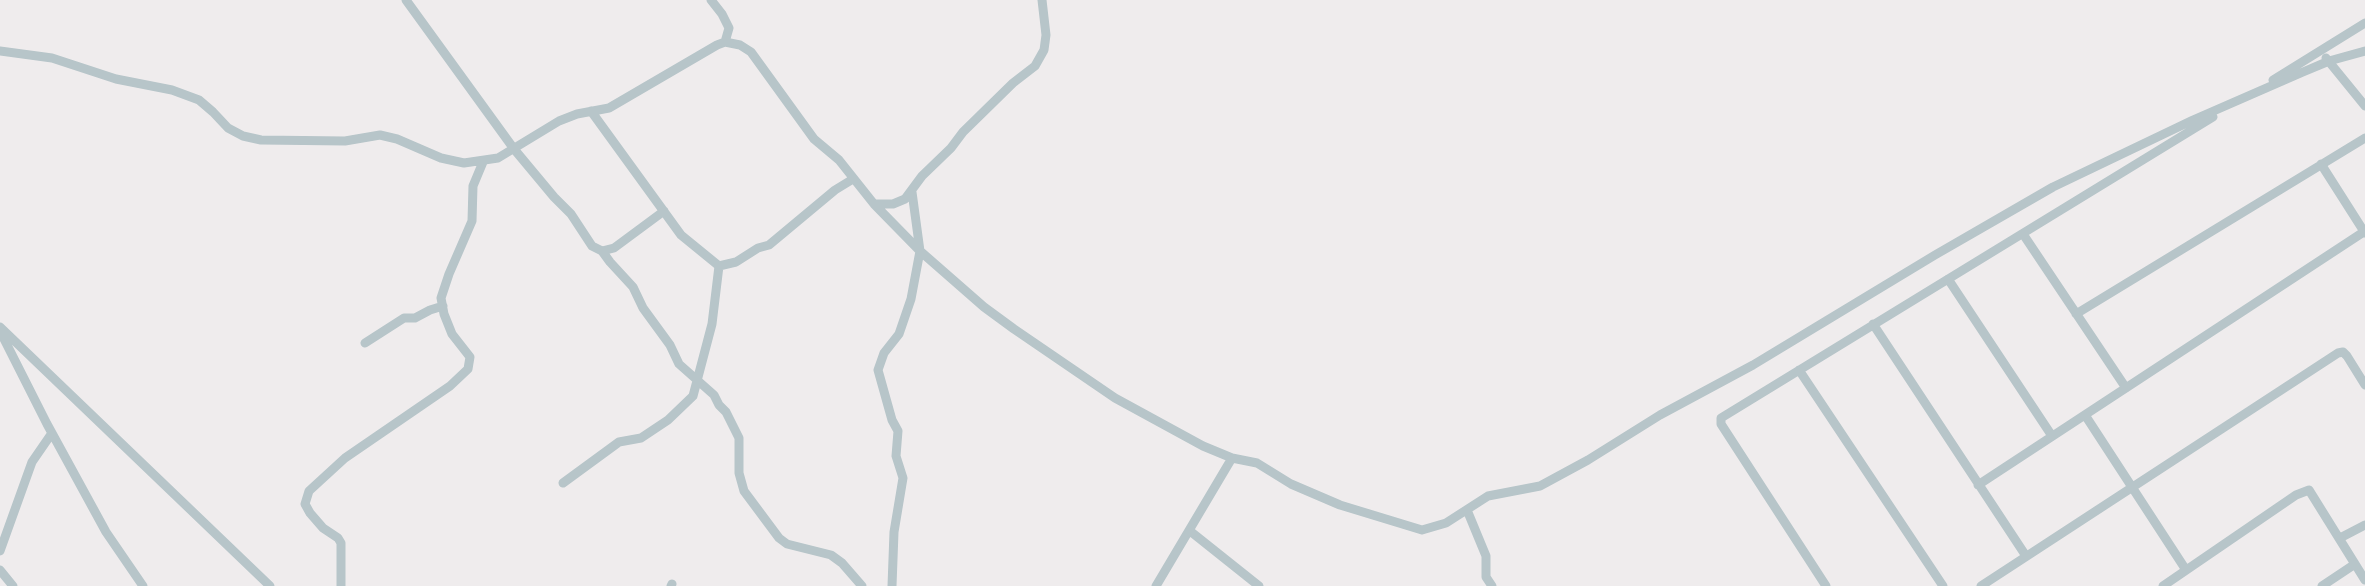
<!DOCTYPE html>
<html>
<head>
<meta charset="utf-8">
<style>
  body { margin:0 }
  canvas { display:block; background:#efeced }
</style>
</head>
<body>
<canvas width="2365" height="586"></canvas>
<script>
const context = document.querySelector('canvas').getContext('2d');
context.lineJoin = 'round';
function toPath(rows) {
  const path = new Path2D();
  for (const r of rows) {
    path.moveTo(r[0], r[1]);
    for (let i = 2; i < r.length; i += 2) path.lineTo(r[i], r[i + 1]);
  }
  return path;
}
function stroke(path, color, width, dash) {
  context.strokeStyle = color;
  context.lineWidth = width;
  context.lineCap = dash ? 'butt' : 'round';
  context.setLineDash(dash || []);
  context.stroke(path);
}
stroke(toPath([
  [406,0,514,149,554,197,571,214,592,246,602,251,614,248,664,211],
  [711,0,722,14,729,28,725,42],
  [0,51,52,58,116,79,172,90,199,100,213,112,228,128,243,136,261,140,345,141,380,135,397,139,441,158,464,163,498,158,559,121,577,114,609,108,717,45,725,42,740,45,751,52,814,139,839,160,874,204,920,251,984,307,1014,329,1115,398,1203,446,1232,458,1257,463,1291,484,1340,505,1422,530,1446,523,1488,496,1540,486,1588,460,1660,415,1753,365,1935,255,2053,187,2193,120,2303,72,2329,61,2365,51],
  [2326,58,2365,106],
  [2273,80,2365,23],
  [591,111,681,235,719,266,736,262,758,248,769,245,835,190,853,179],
  [2321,164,2365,233],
  [874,204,893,204,905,199,922,176,951,148,963,132,1013,83,1035,66,1044,50,1046,35,1042,0],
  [2023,234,2126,388],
  [602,251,610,262,633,287,643,308,670,345,679,364,714,395,719,405,726,412,739,438,739,473,744,491,779,538,787,544,831,555,842,563,862,586],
  [1948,279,2052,436],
  [2076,314,2365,138],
  [1873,324,2026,556],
  [0,327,270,586],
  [0,331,47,424,106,532,143,586],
  [365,343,404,318,415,318,430,310,443,306],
  [1799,370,1943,586],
  [2085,415,2186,570],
  [563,483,619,442,641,438,668,420,693,396,712,324,719,266],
  [1978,485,2365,231],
  [1467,510,1486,556,1486,577,1492,586],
  [1190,531,1259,586],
  [2340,538,2365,525],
  [0,551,32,462,52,433],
  [0,570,13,586],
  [341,586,341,543,338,538,323,528,310,513,305,504,309,491,345,458,450,386,468,369,470,357,452,334,444,314,441,298,449,274,472,221,473,186,483,162],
  [671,586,672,584],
  [892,586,894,532,903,478,896,456,898,431,892,420,878,370,884,353,899,334,911,299,920,251,912,192],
  [1156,586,1232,458],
  [1826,586,1721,424,1721,418,2213,117],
  [1981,586,2338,353,2343,352,2347,356,2365,385],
  [2163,586,2296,495,2309,490,2365,580],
  [2322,586,2355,564]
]), '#b7c5c9', 9);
</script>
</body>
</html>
